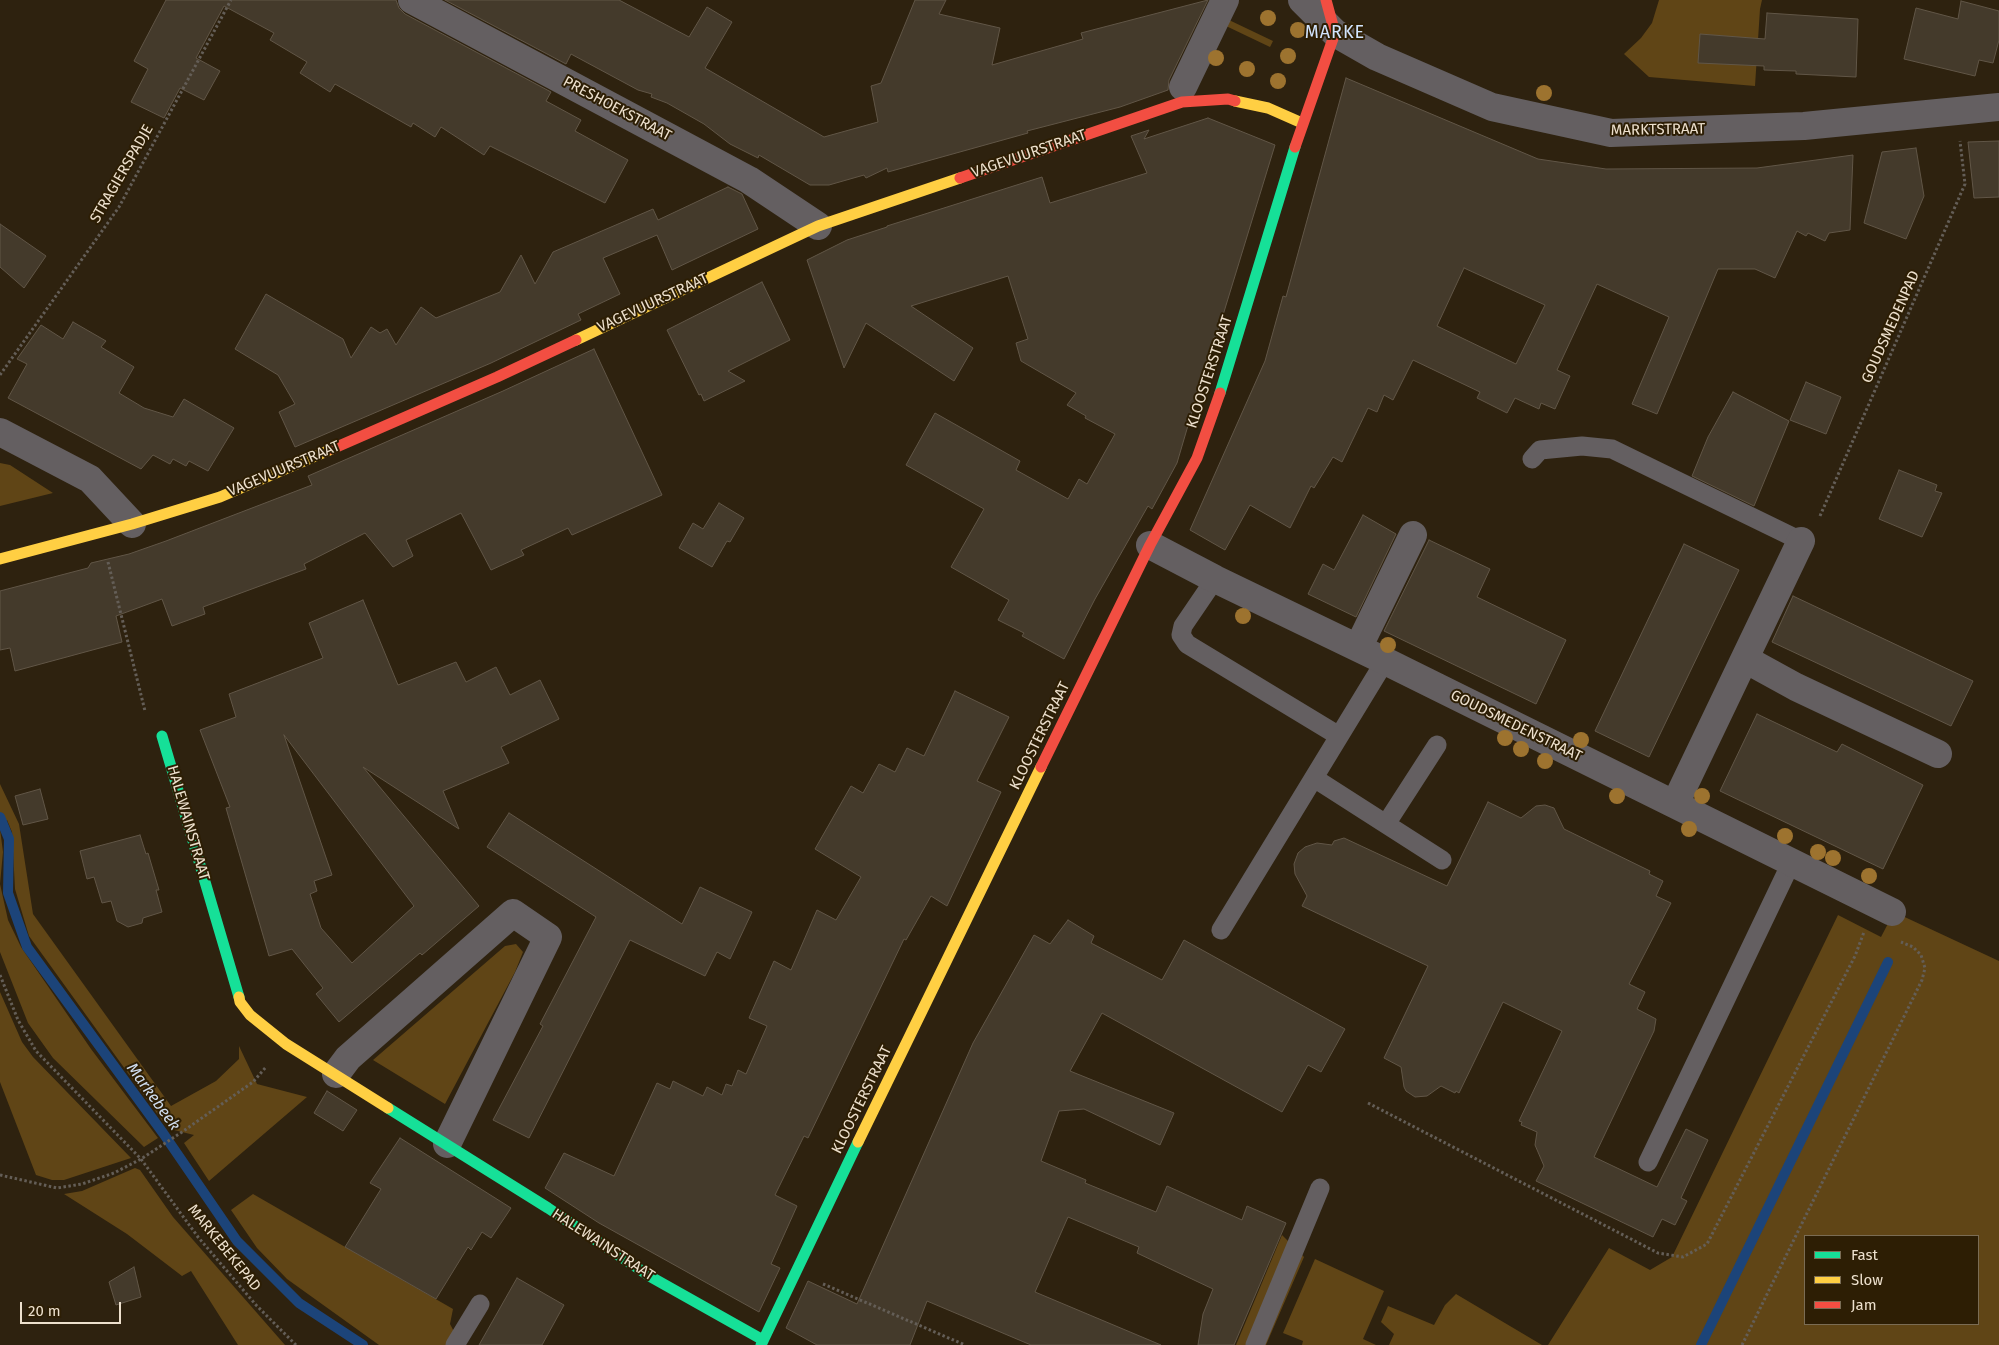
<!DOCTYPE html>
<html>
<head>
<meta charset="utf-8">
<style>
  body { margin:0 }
  #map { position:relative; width:1999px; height:1345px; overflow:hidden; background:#2e220f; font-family:"Fira Sans",sans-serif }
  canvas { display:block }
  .legend { position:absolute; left:1804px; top:1235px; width:175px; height:90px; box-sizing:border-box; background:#2d1e04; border:1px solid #7a6c54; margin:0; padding:6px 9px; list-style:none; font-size:15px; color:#ede0cd }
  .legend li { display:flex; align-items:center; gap:10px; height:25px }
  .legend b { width:25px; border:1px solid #7a6c54 }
  .scale { position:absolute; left:20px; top:1302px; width:101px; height:22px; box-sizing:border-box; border:2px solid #ede0cd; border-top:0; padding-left:6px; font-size:15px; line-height:18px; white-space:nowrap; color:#ede0cd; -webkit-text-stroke:4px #2d1e04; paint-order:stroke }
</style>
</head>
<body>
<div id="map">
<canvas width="1999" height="1345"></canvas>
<ul class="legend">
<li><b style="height:6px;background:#16e098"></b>Fast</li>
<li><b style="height:6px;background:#ffcf43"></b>Slow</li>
<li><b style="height:6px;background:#f24e42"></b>Jam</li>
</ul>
<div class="scale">20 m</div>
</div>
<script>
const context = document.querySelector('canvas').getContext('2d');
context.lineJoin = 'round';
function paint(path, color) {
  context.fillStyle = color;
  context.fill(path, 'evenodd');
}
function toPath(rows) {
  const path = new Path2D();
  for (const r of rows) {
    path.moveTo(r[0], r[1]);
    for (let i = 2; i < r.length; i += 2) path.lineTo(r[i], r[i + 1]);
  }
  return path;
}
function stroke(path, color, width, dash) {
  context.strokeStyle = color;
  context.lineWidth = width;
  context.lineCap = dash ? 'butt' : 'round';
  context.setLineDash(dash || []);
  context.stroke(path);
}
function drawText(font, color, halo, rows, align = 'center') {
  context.font = font + ' "Fira Sans",sans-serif';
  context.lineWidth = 4;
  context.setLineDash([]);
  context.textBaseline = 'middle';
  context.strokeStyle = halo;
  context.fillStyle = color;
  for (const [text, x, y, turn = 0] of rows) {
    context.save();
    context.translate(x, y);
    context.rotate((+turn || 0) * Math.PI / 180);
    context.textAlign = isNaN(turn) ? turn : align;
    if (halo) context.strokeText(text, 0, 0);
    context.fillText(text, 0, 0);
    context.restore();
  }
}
paint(toPath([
  [1659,0,1762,0,1760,9,1755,86,1649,77,1624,54,1641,38,1652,23],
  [1229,20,1273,41,1270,47,1226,26],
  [0,463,10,465,53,493,0,506],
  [0,784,19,824,33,914,171,1106,216,1081,239,1059,239,1046,257,1084,307,1097,209,1181,184,1143,194,1135,174,1130,164,1123,29,936,15,889,12,832,7,820,0,823],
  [0,829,3,852,0,884,8,920,21,947,91,1049,158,1138,144,1147,53,1058,28,1023,0,952],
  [1894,912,1999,961,1999,1345,1548,1345,1609,1248,1650,1270,1672,1257,1838,915,1881,937],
  [1805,1236,1978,1236,1978,1324,1805,1324],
  [516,944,523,952,515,972,445,1104,373,1060,505,946],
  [0,992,22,1042,33,1057,131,1158,64,1180,52,1180,36,1175,0,1082],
  [135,1168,140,1170,173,1217,285,1345,238,1345,191,1271,182,1276,127,1234,64,1194,82,1191],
  [253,1194,453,1309,450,1324,461,1345,379,1345,287,1279,257,1248,231,1210],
  [1282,1235,1304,1257,1266,1345,1236,1345],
  [1315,1259,1384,1291,1363,1339,1376,1345,1302,1345,1303,1341,1283,1333],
  [1456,1294,1542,1345,1389,1345,1394,1334,1381,1322,1388,1306,1434,1325,1445,1305]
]), '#604516');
stroke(toPath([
  [0,817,9,839,8,893,27,947,163,1133,237,1241,299,1303,363,1345],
  [1701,1345,1888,962]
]), '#1c4479', 10);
const building = toPath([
  [166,0,396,0,399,8,405,14,551,92,546,101,581,120,575,131,628,160,605,203,490,146,484,155,441,127,435,137,413,123,411,127,335,84,330,92,300,73,307,62,270,40,274,33,224,6,196,58,220,71,204,100,180,88,164,118,131,102,148,69,134,61,166,0],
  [445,0,619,0,689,37,707,7,732,22,705,68,824,137,878,122,871,86,881,83,915,0,946,0,939,14,1000,28,992,65,1083,39,1081,33,1208,0,1169,80,1168,90,1120,107,1027,131,1028,133,888,172,887,168,866,178,864,175,829,185,810,185,759,155,758,158,730,144,704,124,667,103,651,97,652,94,638,90,571,54,566,64,445,0],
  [1961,1,1999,11,1999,40,1993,63,1979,60,1975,76,1904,59,1916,8,1958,19,1961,1],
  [1767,13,1858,19,1856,77,1796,74,1796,71,1764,70,1764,66,1698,63,1700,34,1765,39,1767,13],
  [1346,78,1538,159,1606,169,1757,168,1853,155,1850,230,1829,233,1825,241,1808,233,1806,236,1797,231,1775,278,1755,269,1718,269,1657,414,1632,404,1669,317,1597,284,1557,370,1570,376,1555,409,1541,403,1539,409,1515,398,1507,413,1477,398,1480,392,1413,360,1393,400,1384,395,1377,412,1368,408,1342,462,1333,457,1314,488,1311,486,1290,528,1250,505,1225,550,1190,530,1265,361,1283,296,1286,297,1346,78],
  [1464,268,1545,305,1516,364,1437,326,1464,268],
  [1208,118,1275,145,1216,338,1214,337,1177,463,1152,509,1148,506,1095,599,1064,659,1022,636,1024,633,998,620,1009,600,951,567,984,509,906,465,935,413,1020,461,1016,470,1068,499,1079,479,1087,484,1115,434,1085,418,1086,416,1067,405,1076,393,1021,361,1016,343,1028,339,1008,276,911,306,973,348,954,381,866,323,844,368,807,260,847,240,887,227,887,226,1042,177,1050,203,1147,173,1131,136,1149,130,1144,139,1208,118],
  [1999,141,1999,197,1974,198,1968,142,1999,141],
  [1916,148,1924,196,1906,239,1864,223,1882,152,1916,148],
  [728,187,742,194,758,229,672,270,657,235,603,258,620,294,578,314,581,320,491,363,295,447,279,412,295,404,278,375,235,349,266,294,343,339,351,358,371,327,380,333,387,329,396,345,421,307,436,318,500,292,521,255,535,284,553,252,653,209,658,220,728,187],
  [0,224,46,256,24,288,0,267,0,224],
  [762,282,790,340,728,371,745,381,704,401,701,394,699,395,667,330,762,282],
  [73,322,106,341,101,347,134,367,119,393,144,408,173,417,184,399,234,428,208,471,189,461,186,466,173,459,170,464,153,455,141,469,8,398,27,364,17,359,41,325,63,339,73,322],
  [594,349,662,495,572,535,568,528,521,550,524,555,491,570,461,513,406,540,413,556,393,567,365,533,304,564,306,569,203,607,205,614,172,626,162,599,116,616,122,642,15,671,10,648,0,650,0,591,88,568,91,563,129,554,166,541,312,485,308,476,503,391,594,349],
  [1806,382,1841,397,1826,434,1790,420,1806,382],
  [1733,392,1789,421,1754,506,1692,476,1708,437,1733,392],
  [1899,470,1937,485,1935,491,1942,493,1922,537,1879,519,1899,470],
  [719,503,744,518,730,542,727,541,712,567,679,548,693,523,703,529,719,503],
  [1363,515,1396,534,1356,617,1308,594,1323,564,1334,570,1363,515],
  [1429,540,1490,569,1477,597,1566,640,1536,704,1384,631,1429,540],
  [1684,544,1739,570,1649,757,1595,731,1684,544],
  [1793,596,1973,681,1951,726,1772,642,1793,596],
  [363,600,398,685,456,662,466,682,496,667,510,695,540,680,559,719,501,747,509,763,443,791,459,829,363,767,479,906,422,955,420,953,339,1022,316,994,323,988,292,949,269,956,226,808,230,807,200,730,236,717,229,694,323,658,309,623,363,600],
  [284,735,414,906,352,963,321,928,310,894,317,891,314,881,332,875,284,735],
  [955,691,1009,717,977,781,1001,792,947,906,931,896,906,940,904,939,808,1138,804,1136,775,1195,797,1206,771,1264,780,1268,759,1312,599,1223,545,1188,564,1153,614,1176,657,1083,670,1089,673,1081,703,1096,707,1087,722,1095,726,1084,732,1086,738,1070,746,1074,767,1026,749,1018,774,961,791,970,817,910,836,920,861,877,815,849,851,786,863,793,879,764,895,772,907,748,924,756,955,691],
  [1757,714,1837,752,1842,744,1923,785,1883,869,1720,791,1757,714],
  [40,789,48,819,23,825,15,796,40,789],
  [1488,802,1521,818,1536,806,1545,805,1554,808,1564,829,1650,871,1649,874,1663,881,1656,896,1671,903,1629,984,1645,992,1637,1009,1656,1019,1654,1031,1594,1157,1657,1187,1686,1129,1708,1140,1681,1198,1687,1201,1675,1225,1662,1219,1653,1237,1536,1181,1544,1166,1535,1145,1537,1132,1521,1125,1522,1122,1519,1121,1562,1031,1503,1002,1459,1093,1456,1091,1455,1093,1441,1086,1427,1096,1415,1097,1406,1091,1404,1087,1401,1067,1384,1058,1428,966,1302,906,1307,896,1295,874,1294,864,1298,853,1305,847,1317,843,1332,845,1334,841,1344,838,1447,886,1488,802],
  [509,813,682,924,700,887,752,912,730,959,717,952,705,976,630,940,529,1138,493,1120,543,1026,540,1024,596,917,487,847,509,813],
  [140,835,146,854,148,853,159,890,156,890,162,912,143,918,142,923,128,927,117,921,111,901,102,903,94,877,87,879,80,851,140,835],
  [1068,920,1094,936,1091,943,1162,980,1184,940,1345,1029,1321,1072,1308,1065,1282,1112,1102,1013,1070,1071,1174,1113,1160,1145,1084,1109,1059,1111,1041,1161,1086,1180,1085,1183,1156,1212,1167,1186,1242,1220,1247,1206,1286,1223,1234,1345,1198,1345,1203,1314,1213,1289,1137,1253,1139,1247,1068,1217,1035,1292,1161,1345,1031,1345,927,1301,910,1345,817,1345,786,1328,808,1281,857,1304,973,1043,1034,935,1050,944,1068,920],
  [327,1091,357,1110,343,1131,314,1113,327,1091],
  [400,1138,511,1208,491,1238,482,1232,471,1250,468,1247,436,1299,345,1247,381,1189,370,1183,400,1138],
  [134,1267,141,1297,116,1305,109,1282,134,1267],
  [517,1278,564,1305,542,1345,479,1345,517,1278]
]);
paint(building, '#443a2b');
stroke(building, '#615647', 1);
stroke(toPath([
  [0,375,119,207,231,0],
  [1820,516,1965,184,1960,141],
  [108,562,145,711],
  [0,975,18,1020,36,1051,141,1159,198,1237,256,1305,296,1345],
  [1368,1103,1658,1253,1683,1257,1707,1244,1855,956,1864,932],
  [0,1175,57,1188,82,1184,114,1173,141,1159,182,1132,253,1082,266,1067],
  [823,1284,965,1345],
  [1742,1345,1922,980,1925,968,1921,955,1913,947,1901,942]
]), '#645e57', 3, [2.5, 2.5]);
stroke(toPath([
  [1532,459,1540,450,1582,446,1612,449,1801,541],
  [1215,579,1183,626,1181,635,1187,644,1339,736],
  [1314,778,1442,860],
  [1386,824,1437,745],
  [1221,930,1385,661],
  [1648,1162,1791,863],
  [455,1345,480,1304],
  [1255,1345,1320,1188]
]), '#645f61', 19);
stroke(toPath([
  [412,0,749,180,818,226],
  [1302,0,1335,33,1377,57,1492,107,1611,133,1804,126,1999,107],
  [1183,87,1225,0],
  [0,432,90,479,132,524],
  [1150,545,1215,579,1385,661,1892,912],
  [1358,648,1413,535],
  [1745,659,1796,687,1938,754],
  [1675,804,1801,541],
  [336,1074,348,1058,513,913,548,937,447,1144]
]), '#645f61', 28);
stroke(toPath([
  [1220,393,1295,147],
  [162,736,239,997],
  [388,1108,548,1208,651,1277,763,1340],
  [761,1345,858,1142]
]), '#16e098', 11);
stroke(toPath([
  [1235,101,1268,108,1302,123],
  [576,340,818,226,960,178],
  [0,559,132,524,220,497,332,449],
  [239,997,240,1002,250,1015,286,1044,388,1108],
  [858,1142,1041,767]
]), '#ffcf43', 11);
stroke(toPath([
  [1295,147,1335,33,1326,0],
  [960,178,1182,102,1228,99,1235,101],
  [332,449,497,377,576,340],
  [1041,767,1150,545,1197,458,1220,393]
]), '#f24e42', 11);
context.fillStyle = '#9d732f';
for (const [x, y] of [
  [1268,18],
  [1298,30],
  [1288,56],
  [1216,58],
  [1247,69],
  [1278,81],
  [1544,93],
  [1243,616],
  [1388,645],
  [1505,738],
  [1581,740],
  [1521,749],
  [1545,761],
  [1617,796],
  [1702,796],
  [1689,829],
  [1785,836],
  [1818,852],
  [1833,858],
  [1869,876]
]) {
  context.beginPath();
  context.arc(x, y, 8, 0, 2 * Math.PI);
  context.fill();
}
drawText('15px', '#ede0cd', '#2d1e04', [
  ["PRESHOEKSTRAAT",617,109,28],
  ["MARKTSTRAAT",1658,130,-1],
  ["VAGEVUURSTRAAT",1029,154,-19],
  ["STRAGIERSPADJE",122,174,-60],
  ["VAGEVUURSTRAAT",653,303,-25],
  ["GOUDSMEDENPAD",1891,327,-66],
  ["KLOOSTERSTRAAT",1210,372,-72],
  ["VAGEVUURSTRAAT",284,469,-23],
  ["GOUDSMEDENSTRAAT",1516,726,26],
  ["KLOOSTERSTRAAT",1040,736,-64],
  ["HALEWAINSTRAAT",188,823,74],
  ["KLOOSTERSTRAAT",862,1100,-64],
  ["HALEWAINSTRAAT",603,1245,33],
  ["MARKEBEKEPAD",224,1248,51]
]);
drawText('italic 16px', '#cfdcee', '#2d1e04', [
  ["Markebeek",153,1097,54]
]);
context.letterSpacing = '1px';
drawText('18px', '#d1e3fc', '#2d1e04', [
  ["MARKE",1335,33]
]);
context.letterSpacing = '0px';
</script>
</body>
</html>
